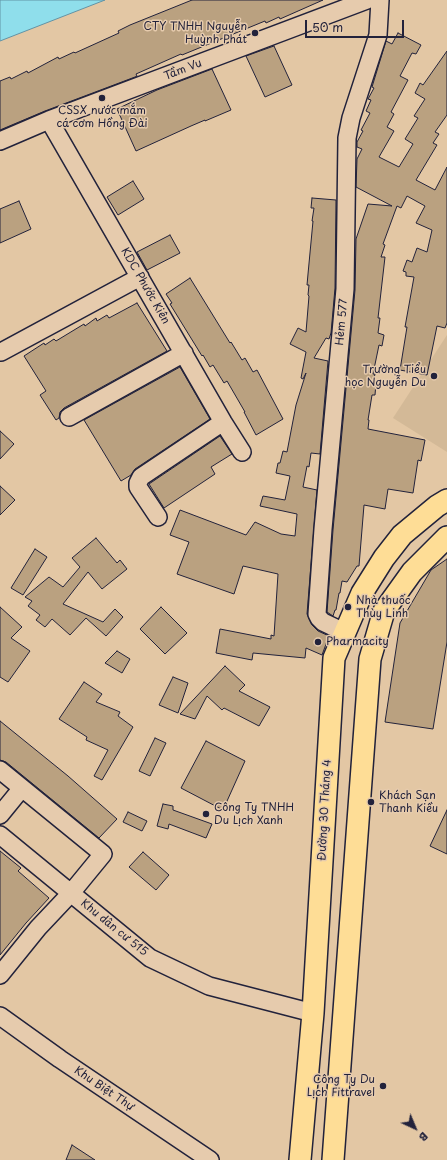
<!DOCTYPE html>
<html>
<head>
<meta charset="utf-8">
<style>
  body { margin:0 }
  #map { position:relative; width:447px; height:1160px; overflow:hidden; background:#e3c7a4; font-family:"Playpen Sans",sans-serif }
  canvas { display:block }
  .north { position:absolute; left:395px; top:1108px; width:40px; height:40px; -webkit-text-stroke:3px #e6cbad; paint-order:stroke; rotate:136deg; font-size:11px; font-weight:700; line-height:16px; text-align:center; color:#22223b }
  .north::after { content:''; display:block; margin:auto; width:14px; height:18px; background:#22223b; clip-path:polygon(50% 0,100% 100%,50% 72%,0 100%) }
  .scale { position:absolute; left:305px; top:20px; width:99px; height:18px; box-sizing:border-box; border:2px solid #22223b; border-top:0; padding-left:5px; font-size:12px; line-height:14px; white-space:nowrap; color:#22223b; -webkit-text-stroke:3px #e6cbad; paint-order:stroke }
</style>
</head>
<body>
<div id="map">
<canvas width="447" height="1160"></canvas>
<div class="north">B</div>
<div class="scale">50 m</div>
</div>
<script>
const context = document.querySelector('canvas').getContext('2d');
context.lineJoin = 'round';
function paint(path, color) {
  context.fillStyle = color;
  context.fill(path, 'evenodd');
}
function toPath(rows) {
  const path = new Path2D();
  for (const r of rows) {
    path.moveTo(r[0], r[1]);
    for (let i = 2; i < r.length; i += 2) path.lineTo(r[i], r[i + 1]);
  }
  return path;
}
function stroke(path, color, width, dash) {
  context.strokeStyle = color;
  context.lineWidth = width;
  context.lineCap = dash ? 'butt' : 'round';
  context.setLineDash(dash || []);
  context.stroke(path);
}
function drawText(font, color, halo, rows, align = 'center') {
  context.font = font + ' "Playpen Sans",sans-serif';
  context.lineWidth = 3;
  context.setLineDash([]);
  context.textBaseline = 'middle';
  context.strokeStyle = halo;
  context.fillStyle = color;
  for (const [text, x, y, turn = 0] of rows) {
    context.save();
    context.translate(x, y);
    context.rotate((+turn || 0) * Math.PI / 180);
    context.textAlign = isNaN(turn) ? turn : align;
    if (halo) context.strokeText(text, 0, 0);
    context.fillText(text, 0, 0);
    context.restore();
  }
}
paint(toPath([
  [447,335,447,452,393,418]
]), '#d3b997');
const water = toPath([
  [0,0,105,0,0,41,0,0]
]);
paint(water, '#8fdeeb');
stroke(water, '#6393a5', 1);
const building = toPath([
  [192,0,323,0,280,19,279,17,266,23,265,21,182,55,181,54,136,74,137,76,135,77,45,111,0,130,0,81,10,77,11,79,27,71,28,73,58,57,59,59,74,52,75,53,119,33,118,31,130,25,192,0],
  [398,33,421,45,416,54,412,53,400,76,408,80,391,112,394,114,387,127,394,131,379,157,399,167,413,144,405,139,418,118,414,116,425,99,415,93,420,83,423,85,447,51,447,115,435,132,439,134,433,143,437,145,416,180,435,190,447,167,447,323,445,328,437,326,427,375,400,370,407,327,405,327,414,277,406,276,406,272,403,271,407,260,412,262,417,248,427,252,432,230,416,223,425,206,407,196,401,208,397,206,383,244,385,245,381,257,385,257,378,318,380,318,378,333,384,335,382,346,379,345,373,374,375,374,373,383,376,383,375,395,372,395,368,420,369,420,368,429,425,440,421,461,418,460,413,493,388,489,385,509,364,505,359,566,357,566,347,582,342,581,340,593,339,593,336,610,335,610,333,616,327,612,333,530,355,290,356,239,368,204,392,206,356,187,357,159,362,149,357,147,357,142,363,131,361,130,370,113,366,111,371,100,368,99,374,88,372,87,386,41,392,44,398,33],
  [274,46,292,85,265,97,246,56,274,46],
  [212,69,231,110,205,121,205,120,191,126,136,151,117,109,157,90,212,69],
  [133,181,144,199,118,215,107,197,133,181],
  [312,198,336,200,335,288,331,333,329,339,326,338,314,358,328,361,320,454,311,453,309,467,307,466,303,487,317,490,307,614,312,625,318,631,329,636,322,655,306,648,305,658,253,653,252,660,216,653,220,629,271,639,271,635,274,636,278,574,243,566,234,594,177,574,189,542,170,535,180,510,246,535,255,522,281,534,295,536,297,514,260,506,263,496,285,500,290,476,276,473,278,463,280,463,283,451,287,452,296,405,306,373,303,379,301,378,306,352,290,344,298,328,306,332,309,296,308,295,309,285,307,285,308,274,313,221,312,221,314,208,311,208,312,198],
  [19,201,31,229,0,243,0,209,19,201],
  [170,235,180,253,147,270,137,252,170,235],
  [190,278,230,343,231,342,242,360,245,358,253,372,257,370,283,419,256,435,244,412,245,412,227,381,224,383,213,365,210,367,203,355,202,356,170,304,172,303,166,294,190,278],
  [137,303,167,351,64,408,60,412,59,418,56,420,40,395,46,391,24,356,44,343,45,345,54,339,56,341,84,324,85,326,96,318,97,321,107,315,109,318,137,303],
  [180,367,210,419,135,469,131,475,121,481,84,420,180,367],
  [0,431,14,444,0,459,0,431],
  [220,436,232,454,211,467,215,474,164,508,149,484,220,436],
  [0,486,15,500,0,515,0,486],
  [96,538,117,563,120,560,127,569,102,589,88,572,63,604,103,622,115,609,123,617,106,636,86,618,70,635,52,619,45,627,36,620,40,615,28,606,32,601,25,597,49,577,63,587,80,567,72,558,96,538],
  [35,549,47,557,23,595,11,588,35,549],
  [447,559,447,642,433,729,385,722,400,623,431,570,447,559],
  [0,607,22,627,11,638,30,651,8,682,0,677,0,607],
  [161,607,187,633,165,654,140,629,161,607],
  [117,651,130,659,122,673,105,663,117,651],
  [225,666,245,685,239,691,270,707,259,726,224,708,222,710,207,696,195,719,180,714,225,666],
  [173,677,188,683,178,713,159,705,173,677],
  [84,682,102,694,96,702,120,712,118,716,133,727,102,780,94,776,108,750,86,740,87,737,59,719,84,682],
  [0,721,68,776,117,819,99,838,6,762,0,760,0,721],
  [155,738,166,743,150,776,139,771,155,738],
  [206,741,245,761,223,810,181,788,206,741],
  [163,804,173,806,173,810,212,824,206,838,169,824,168,829,157,826,163,804],
  [447,810,447,854,430,846,447,810],
  [128,812,147,821,142,831,123,822,128,812],
  [0,851,21,868,18,871,49,898,26,923,0,955,0,851],
  [143,852,169,875,156,890,129,867,143,852],
  [72,1145,95,1160,66,1160,72,1145]
]);
paint(building, '#baa180');
stroke(building, '#22223b', 1);
const minor = toPath([
  [49,120,223,422,242,452],
  [0,141,49,120,367,0],
  [1,352,140,277],
  [69,417,184,353],
  [158,517,138,487,138,483,141,477,223,422],
  [344,632,323,622,319,618,317,614,323,529,345,289,347,138,351,118,378,35,380,0],
  [0,770,103,854,71,893,38,928,0,975],
  [0,815,22,788],
  [0,835,150,958,209,986,313,1013],
  [0,1016,60,1059,210,1160]
]);
const major = toPath([
  [300,1160,313,1013,334,658,362,593,384,558,402,535,437,506,447,500],
  [333,1160,370,659,384,611,412,572,447,537]
]);
stroke(minor, '#22223b', 20);
stroke(major, '#22223b', 24);
stroke(minor, '#e6cbad', 17);
stroke(major, '#fedd96', 21);
for (const [x, y, r, color] of [
  [255,33,4,"#22223b"],
  [102,98,4,"#22223b"],
  [434,376,4,"#22223b"],
  [348,607,4,"#22223b"],
  [318,642,4,"#22223b"],
  [371,802,4,"#22223b"],
  [206,814,4,"#22223b"],
  [383,1086,4,"#22223b"]
]) {
  const dot = new Path2D();
  dot.arc(x, y, r, 0, 2 * Math.PI);
  context.fillStyle = color;
  context.fill(dot);
  stroke(dot, '#e6cbad', 1.5);
}
drawText('11px', '#22223b', '#e6cbad', [
  ["CTY TNHH Nguyễn",247,27,"right"],
  ["Huỳnh Phát",247,40,"right"],
  ["CSSX nước mắm",102,111,"center"],
  ["cá cơm Hồng Đài",102,124,"center"],
  ["Trường Tiểu",426,370,"right"],
  ["học Nguyễn Du",426,383,"right"],
  ["Nhà thuốc",356,601],
  ["Thùy Linh",356,614],
  ["Pharmacity",326,642],
  ["Khách Sạn",379,796],
  ["Thanh Kiều",379,809],
  ["Công Ty TNHH",214,808],
  ["Du Lịch Xanh",214,821],
  ["Công Ty Du",375,1080,"right"],
  ["Lịch Fittravel",375,1093,"right"]
], 'left');
drawText('11px', '#22223b', '#e6cbad', [
  ["Tầm Vu",183,70,-21],
  ["KDC Phước Kiên",145,286,60],
  ["Hẻm 577",342,322,-85],
  ["Đường 30 Tháng 4",325,810,-87],
  ["Khu dân cư 515",114,928,39],
  ["Khu Biệt Thự",104,1089,34]
]);
</script>
</body>
</html>
